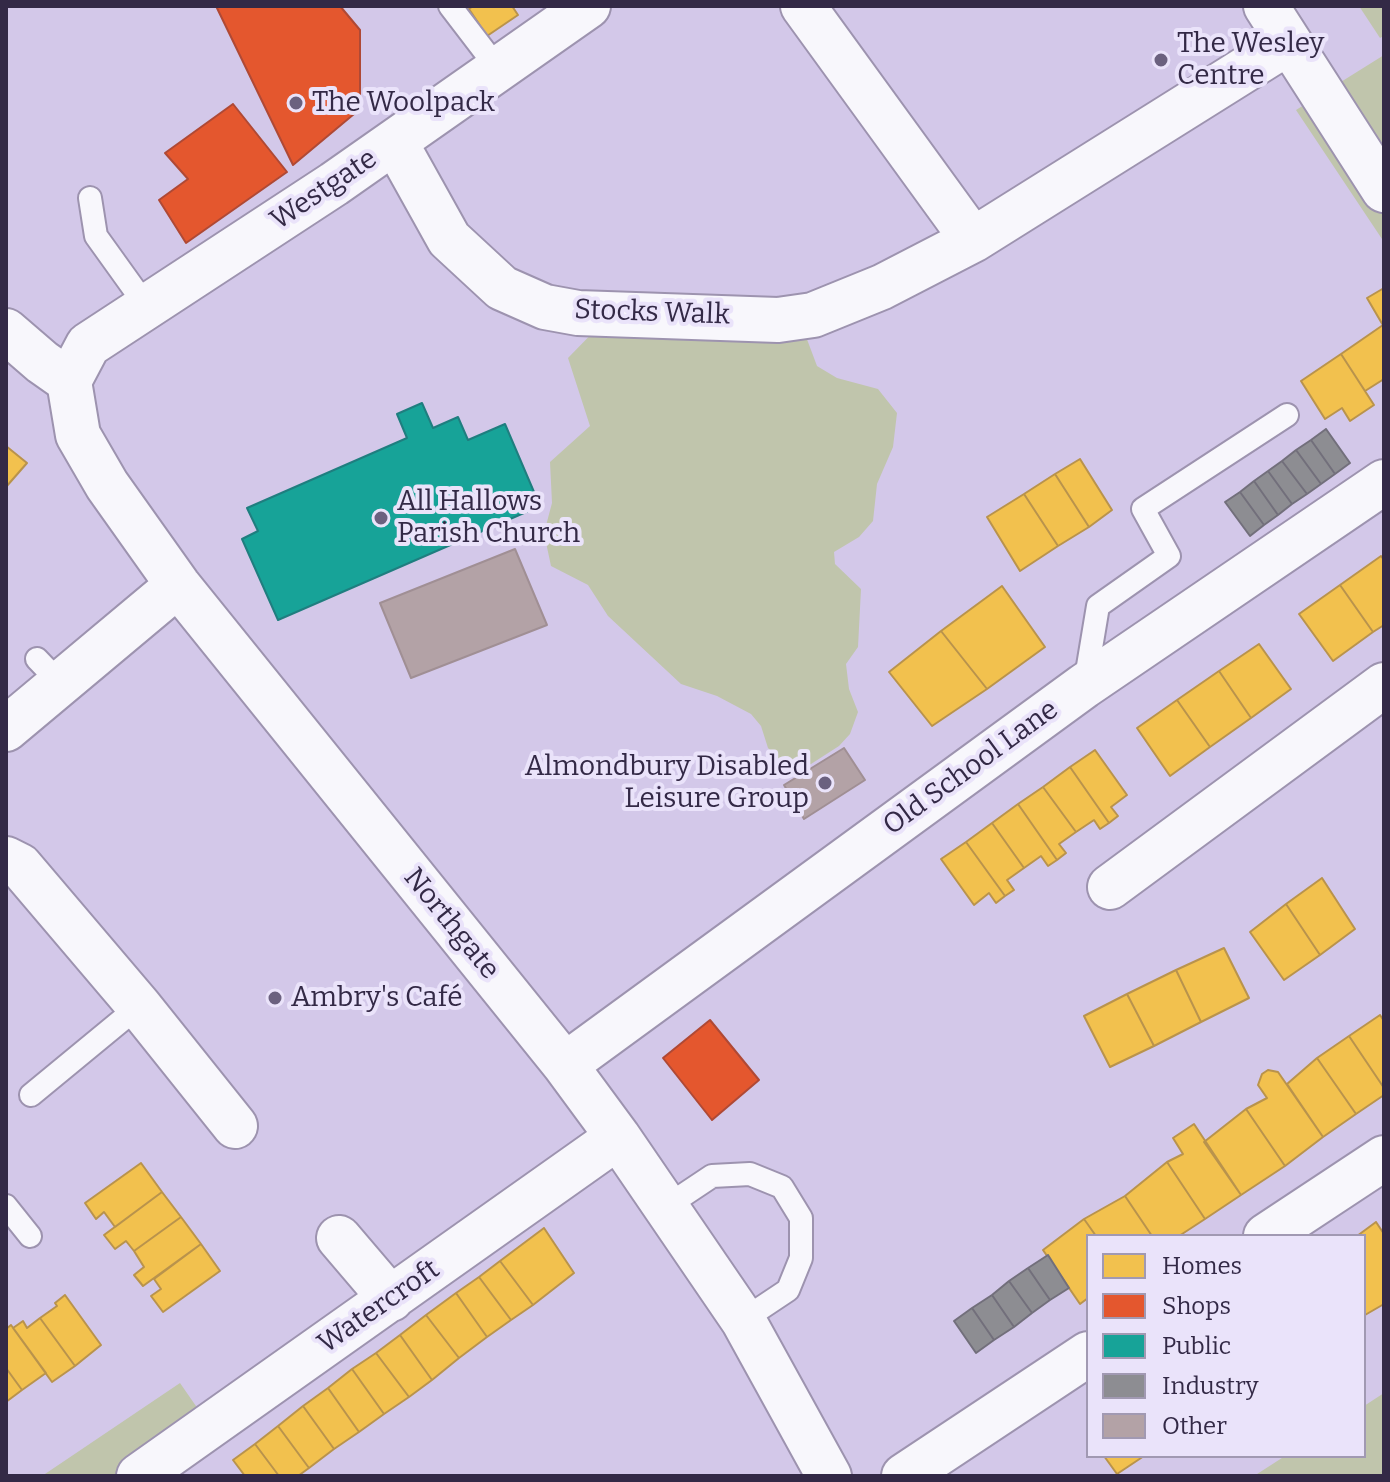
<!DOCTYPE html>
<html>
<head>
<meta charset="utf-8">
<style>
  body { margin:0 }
  #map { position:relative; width:1390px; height:1482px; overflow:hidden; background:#d3c8e9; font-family:Bitter,serif }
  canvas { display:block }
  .frame { position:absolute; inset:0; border:8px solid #332946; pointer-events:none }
  .legend { position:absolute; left:1086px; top:1234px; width:280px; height:224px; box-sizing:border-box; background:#eae3fa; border:2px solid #a199b2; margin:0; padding:10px 14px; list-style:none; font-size:24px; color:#332946 }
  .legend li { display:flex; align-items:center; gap:16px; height:40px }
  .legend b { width:40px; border:2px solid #a199b2 }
</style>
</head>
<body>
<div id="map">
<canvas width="1390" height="1482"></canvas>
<div class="frame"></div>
<ul class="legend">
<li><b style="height:22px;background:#f2c14e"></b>Homes</li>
<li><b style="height:22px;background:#e4572e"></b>Shops</li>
<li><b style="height:22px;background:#17a398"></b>Public</li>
<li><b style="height:22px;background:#8d8d92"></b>Industry</li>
<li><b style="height:22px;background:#b3a2a6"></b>Other</li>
</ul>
</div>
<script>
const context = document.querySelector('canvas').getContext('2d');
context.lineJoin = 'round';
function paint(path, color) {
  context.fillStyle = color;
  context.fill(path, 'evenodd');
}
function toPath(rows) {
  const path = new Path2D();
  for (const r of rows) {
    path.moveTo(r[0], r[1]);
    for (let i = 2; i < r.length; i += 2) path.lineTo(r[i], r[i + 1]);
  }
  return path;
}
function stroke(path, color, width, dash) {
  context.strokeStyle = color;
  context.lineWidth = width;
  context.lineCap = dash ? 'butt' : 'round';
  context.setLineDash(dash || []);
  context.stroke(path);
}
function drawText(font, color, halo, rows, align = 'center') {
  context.font = font + ' Bitter,serif';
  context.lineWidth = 8;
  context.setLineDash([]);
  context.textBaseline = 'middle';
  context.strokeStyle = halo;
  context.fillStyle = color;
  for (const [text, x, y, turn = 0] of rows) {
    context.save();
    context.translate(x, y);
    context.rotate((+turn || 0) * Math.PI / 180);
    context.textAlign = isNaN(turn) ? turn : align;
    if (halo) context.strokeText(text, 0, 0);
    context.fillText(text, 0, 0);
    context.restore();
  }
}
paint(toPath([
  [1359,6,1384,6,1384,36,1380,38],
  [1384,55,1384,242,1296,110],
  [606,319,805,334,817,366,837,378,878,389,897,413,893,447,877,484,873,521,859,537,834,552,835,564,861,589,858,647,846,664,849,689,858,712,850,734,839,746,811,764,799,768,784,764,768,748,761,726,751,714,717,696,681,684,608,616,588,585,551,566,544,533,552,503,550,462,590,426,568,358],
  [180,1383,205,1419,121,1476,42,1476],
  [1384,1393,1384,1476,1254,1476,1285,1456,1364,1456,1364,1406]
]), '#c0c5ac');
const homes = toPath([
  [473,6,512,6,518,15,487,36,469,9,473,6],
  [1384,288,1384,327,1367,298,1384,288],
  [1383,325,1384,379,1365,391,1341,354,1383,325],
  [1341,354,1374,405,1350,421,1342,408,1325,419,1301,381,1341,354],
  [6,446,27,463,6,487,6,446],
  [1080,459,1112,510,1089,527,1055,474,1080,459],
  [1055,474,1089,527,1058,546,1024,494,1055,474],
  [1024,494,1058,546,1020,571,987,517,1024,494],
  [1381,556,1384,560,1384,625,1373,632,1340,585,1381,556],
  [1340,585,1373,632,1333,661,1299,614,1340,585],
  [1002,586,1045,647,987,689,941,631,1002,586],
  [941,631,987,689,932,726,889,672,941,631],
  [1259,644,1291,689,1251,718,1219,671,1259,644],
  [1219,671,1251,718,1210,747,1177,700,1219,671],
  [1177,700,1210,747,1170,776,1137,728,1177,700],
  [1095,750,1127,795,1111,807,1118,816,1109,823,1070,767,1095,750],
  [1070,767,1109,823,1100,829,1094,820,1076,832,1043,787,1070,767],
  [1043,787,1076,832,1059,844,1066,853,1057,860,1018,804,1043,787],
  [1018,804,1057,860,1048,866,1041,856,1024,868,992,823,1018,804],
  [992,823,1024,868,1007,880,1014,890,1005,896,966,842,992,823],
  [966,842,1005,896,996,903,989,893,974,905,941,859,966,842],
  [1322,878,1355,929,1320,955,1286,904,1322,878],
  [1286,904,1320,955,1284,980,1250,932,1286,904],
  [1224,948,1249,998,1201,1022,1176,970,1224,948],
  [1176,970,1201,1022,1154,1046,1127,994,1176,970],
  [1127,994,1154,1046,1110,1067,1084,1016,1127,994],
  [1380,1015,1384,1021,1384,1088,1349,1036,1380,1015],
  [1349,1036,1384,1088,1384,1095,1356,1114,1317,1058,1349,1036],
  [1317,1058,1356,1114,1323,1137,1287,1084,1317,1058],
  [1268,1070,1278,1072,1323,1137,1285,1166,1246,1109,1267,1098,1258,1085,1262,1074,1268,1070],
  [1246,1109,1285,1166,1241,1195,1204,1142,1246,1109],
  [1194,1124,1241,1195,1205,1219,1167,1162,1183,1154,1173,1138,1194,1124],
  [1167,1162,1205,1219,1179,1236,1152,1236,1125,1196,1167,1162],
  [141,1163,162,1192,115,1227,104,1212,96,1219,85,1203,141,1163],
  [162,1192,181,1217,134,1251,126,1241,115,1249,104,1235,162,1192],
  [1125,1196,1152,1236,1096,1236,1084,1219,1125,1196],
  [181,1217,201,1244,143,1286,134,1275,144,1267,134,1251,181,1217],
  [1084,1219,1096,1236,1088,1236,1088,1298,1080,1304,1043,1250,1084,1219],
  [1376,1222,1384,1234,1384,1304,1365,1315,1364,1236,1357,1236,1376,1222],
  [544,1228,574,1273,533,1305,500,1261,544,1228],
  [201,1244,220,1271,163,1312,151,1296,161,1289,154,1279,201,1244],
  [500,1261,533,1305,511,1320,479,1277,500,1261],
  [479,1277,511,1320,487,1337,456,1293,479,1277],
  [456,1293,487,1337,459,1358,426,1315,456,1293],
  [65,1295,101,1345,75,1366,40,1318,57,1306,55,1303,65,1295],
  [426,1315,459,1358,432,1380,400,1335,426,1315],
  [40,1318,75,1366,52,1382,13,1328,23,1321,27,1328,40,1318],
  [11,1325,46,1373,22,1390,6,1368,6,1329,11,1325],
  [400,1335,432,1380,409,1397,376,1353,400,1335],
  [376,1353,409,1397,384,1414,352,1369,376,1353],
  [6,1368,22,1390,6,1402,6,1368],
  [352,1369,384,1414,359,1432,328,1388,352,1369],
  [328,1388,359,1432,334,1449,303,1406,328,1388],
  [303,1406,334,1449,309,1468,278,1426,303,1406],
  [278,1426,309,1468,298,1476,279,1476,255,1444,278,1426],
  [255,1444,279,1476,245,1476,233,1460,255,1444],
  [1104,1456,1144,1456,1117,1474,1104,1456]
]);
paint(homes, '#f2c14e');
stroke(homes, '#b9934c', 2);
const shops = toPath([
  [216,6,340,6,360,30,360,109,293,165,216,6],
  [233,104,287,172,186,243,159,200,188,179,165,153,233,104],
  [710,1020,759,1080,712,1120,663,1058,710,1020]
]);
paint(shops, '#e4572e');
stroke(shops, '#af4935', 2);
const public = toPath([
  [422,403,433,428,458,417,468,440,505,424,540,506,278,620,242,539,258,531,247,508,407,438,397,414,422,403]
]);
paint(public, '#17a398');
stroke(public, '#1f7e7f', 2);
const industry = toPath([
  [1326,429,1350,463,1335,474,1311,440,1326,429],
  [1311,440,1335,474,1321,484,1296,450,1311,440],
  [1296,450,1321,484,1307,494,1282,461,1296,450],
  [1282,461,1307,494,1292,504,1268,471,1282,461],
  [1268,471,1292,504,1278,515,1254,481,1268,471],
  [1254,481,1278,515,1264,525,1240,492,1254,481],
  [1240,492,1264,525,1250,536,1225,502,1240,492],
  [1048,1255,1069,1288,1050,1300,1028,1268,1048,1255],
  [1028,1268,1050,1300,1032,1313,1009,1281,1028,1268],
  [1009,1281,1032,1313,1014,1327,992,1295,1009,1281],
  [992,1295,1014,1327,994,1340,972,1308,992,1295],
  [972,1308,994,1340,976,1353,954,1321,972,1308]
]);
paint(industry, '#8d8d92');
stroke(industry, '#726f7b', 2);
const building = toPath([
  [515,549,547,625,411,678,380,603,515,549],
  [844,748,865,780,804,819,784,785,844,748]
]);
paint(building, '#b3a2a6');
stroke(building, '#a08f94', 2);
const service = toPath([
  [450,6,499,70],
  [90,198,96,236,147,307],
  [37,659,60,683],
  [1085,684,1098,606,1169,556,1143,509,1287,415],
  [31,1095,139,1006],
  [6,1206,30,1236],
  [667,1206,712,1176,750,1174,782,1187,801,1218,801,1258,788,1290,743,1320]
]);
const minor = toPath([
  [803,6,973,240,1289,42],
  [1266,6,1384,190],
  [395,142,449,239,502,288,545,307,578,313,778,320,813,315,882,287,973,240],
  [6,331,42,362,69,381],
  [69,381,78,435,107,485,178,585,565,1065,618,1137,743,1320,829,1476],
  [69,381,88,345,334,184,588,6],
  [6,729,178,585],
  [6,859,20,866,139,1006,235,1126],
  [1110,887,1384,685],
  [565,1065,1084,686,1384,482],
  [1266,1236,1384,1158],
  [339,1238,391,1299],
  [139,1476,618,1137],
  [904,1476,1088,1354]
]);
stroke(service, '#9d93af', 26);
stroke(minor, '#9d93af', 48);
stroke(service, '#f8f7fc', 22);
stroke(minor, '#f8f7fc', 44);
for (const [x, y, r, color] of [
  [1161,60,8,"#6b617f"],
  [296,103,8,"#6b617f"],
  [381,518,8,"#6b617f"],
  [825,783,8,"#6b617f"],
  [275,998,8,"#6b617f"]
]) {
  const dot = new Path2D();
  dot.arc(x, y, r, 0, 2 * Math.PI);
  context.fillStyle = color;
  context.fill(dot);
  stroke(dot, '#eae3fa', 3);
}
drawText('28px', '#332946', '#eae3fa', [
  ["The Wesley",1177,44],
  ["Centre",1177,76],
  ["The Woolpack",312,103],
  ["All Hallows",397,502],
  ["Parish Church",397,534],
  ["Almondbury Disabled",809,767,"right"],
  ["Leisure Group",809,799,"right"],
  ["Ambry's Café",291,998]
], 'left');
drawText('28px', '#332946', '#eae3fa', [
  ["Westgate",324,190,-34],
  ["Stocks Walk",652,313,2],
  ["Old School Lane",971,768,-36],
  ["Northgate",451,924,51],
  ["Watercroft",379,1307,-35]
]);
</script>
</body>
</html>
